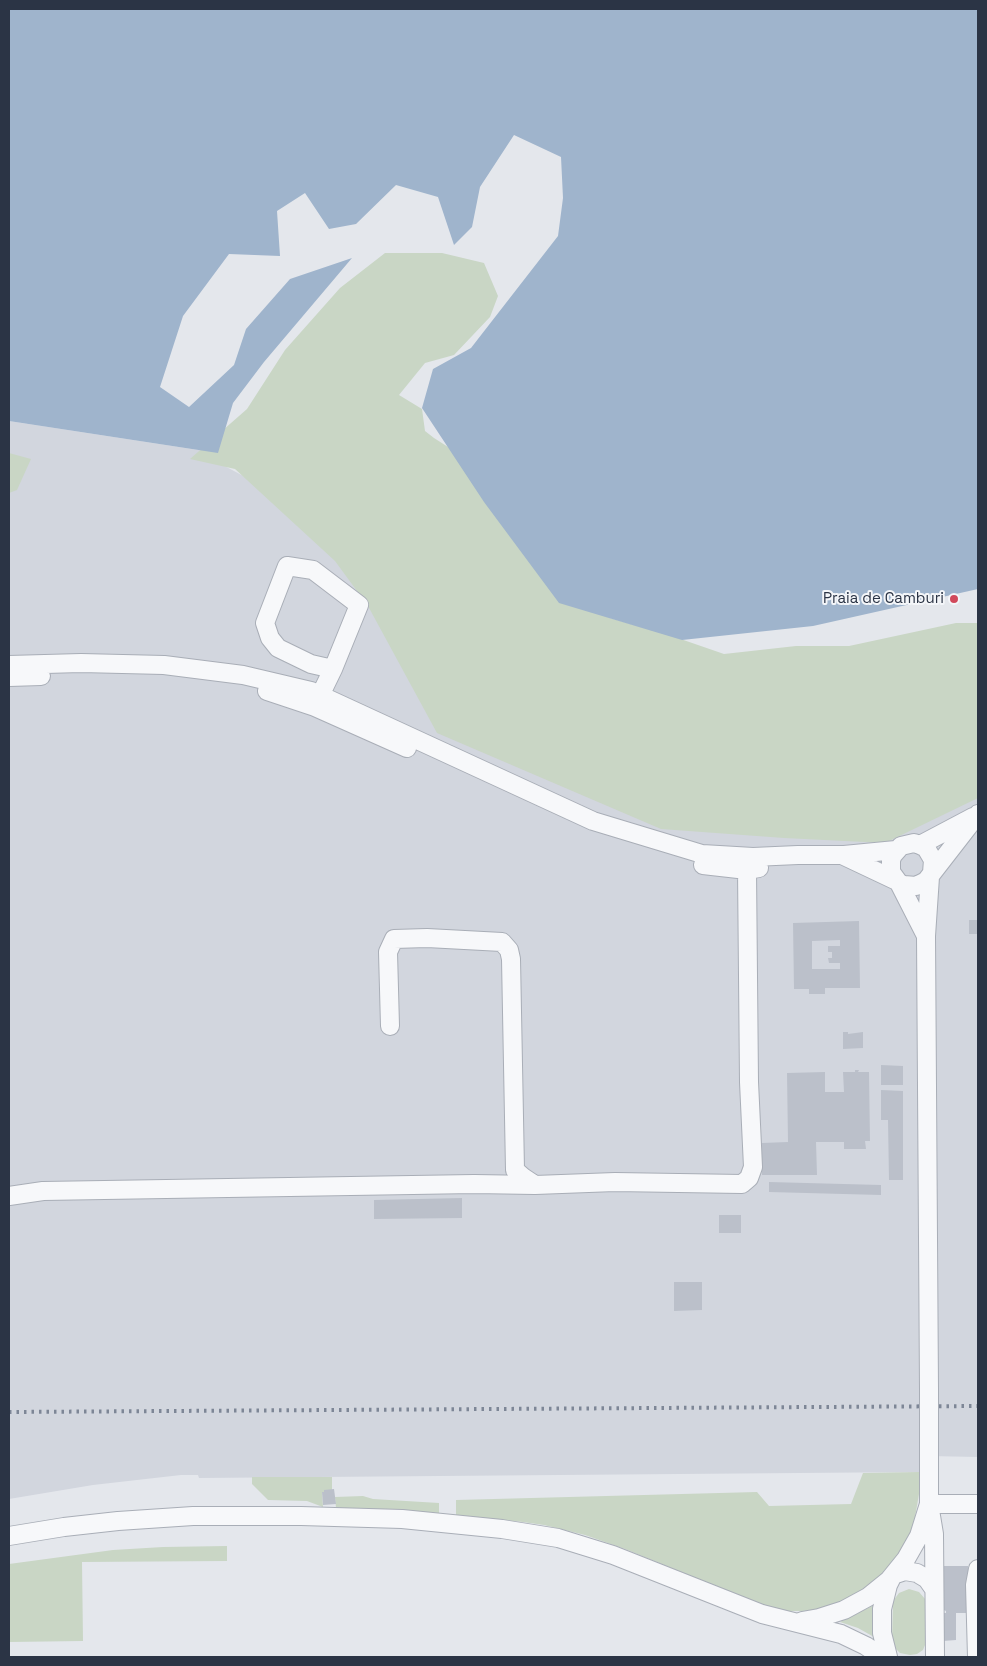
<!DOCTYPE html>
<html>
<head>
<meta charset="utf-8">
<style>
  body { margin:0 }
  #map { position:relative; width:987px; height:1666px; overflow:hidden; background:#e4e7ec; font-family:"Space Grotesk",sans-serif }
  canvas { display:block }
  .frame { position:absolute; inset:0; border:10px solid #2b3445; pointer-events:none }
</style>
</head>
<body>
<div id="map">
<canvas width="987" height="1666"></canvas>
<div class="frame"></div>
</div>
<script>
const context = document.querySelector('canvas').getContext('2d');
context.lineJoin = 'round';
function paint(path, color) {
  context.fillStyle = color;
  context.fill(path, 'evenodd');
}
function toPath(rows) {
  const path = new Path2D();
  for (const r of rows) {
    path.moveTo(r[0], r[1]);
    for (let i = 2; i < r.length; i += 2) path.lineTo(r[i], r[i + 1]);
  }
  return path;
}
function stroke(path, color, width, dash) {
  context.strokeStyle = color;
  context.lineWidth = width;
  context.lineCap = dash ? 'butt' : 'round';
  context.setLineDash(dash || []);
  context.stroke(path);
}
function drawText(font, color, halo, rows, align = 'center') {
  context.font = font + ' "Space Grotesk",sans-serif';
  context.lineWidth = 4;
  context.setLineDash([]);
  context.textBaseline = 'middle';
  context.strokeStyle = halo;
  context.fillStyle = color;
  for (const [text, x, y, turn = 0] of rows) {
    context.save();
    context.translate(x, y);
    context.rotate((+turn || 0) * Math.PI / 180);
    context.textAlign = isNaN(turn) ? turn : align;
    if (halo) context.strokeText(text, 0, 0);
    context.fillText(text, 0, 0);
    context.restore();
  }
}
paint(toPath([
  [9,421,218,453,215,461,289,500,978,783,978,1457,929,1456,919,1472,199,1478,198,1475,181,1475,93,1485,9,1499]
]), '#d2d6de');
paint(toPath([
  [385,253,442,253,484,263,498,296,490,317,454,355,425,363,399,395,422,409,425,431,434,438,459,454,567,592,610,618,669,635,724,654,796,646,849,646,956,623,978,623,978,798,885,843,784,838,661,829,437,733,368,606,335,561,235,469,190,459,247,409,285,350,340,288],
  [9,453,31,459,17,490,9,493],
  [919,1472,919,1494,914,1523,904,1549,888,1571,856,1597,816,1610,802,1611,789,1611,762,1605,625,1549,585,1535,544,1525,523,1522,456,1515,456,1500,757,1492,769,1506,851,1504,863,1473],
  [252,1477,332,1477,332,1490,324,1490,324,1492,322,1492,323,1507,307,1501,268,1500,252,1484],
  [363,1496,373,1499,439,1503,439,1513,336,1508,335,1497],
  [227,1546,227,1561,82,1562,83,1641,9,1642,9,1564,113,1550,163,1547],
  [909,1589,919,1592,926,1600,927,1640,923,1650,917,1654,910,1655,900,1653,895,1648,892,1641,893,1601,899,1593],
  [874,1605,874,1637,858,1628,840,1622]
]), '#c9d6c5');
paint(toPath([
  [9,9,978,9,978,589,813,626,682,640,559,603,484,502,422,408,433,369,471,348,558,236,563,198,561,157,514,135,480,187,472,227,454,245,438,197,396,185,356,224,329,229,305,193,277,211,280,256,229,254,183,316,160,387,189,407,234,365,246,329,290,279,352,258,264,362,233,403,218,453,9,421]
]), '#9fb4cc');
paint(toPath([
  [969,920,978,920,978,934,969,934],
  [859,921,860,988,825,988,825,994,809,994,809,989,794,989,793,923],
  [840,940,840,946,828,946,828,952,832,952,832,958,828,958,829,963,840,963,840,969,812,969,812,941],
  [843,1032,848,1032,848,1034,863,1032,863,1048,843,1049],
  [881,1065,903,1066,903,1085,881,1085],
  [855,1070,859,1070,858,1072,869,1072,870,1141,865,1141,866,1149,844,1149,844,1142,816,1142,817,1175,762,1175,762,1143,788,1142,787,1073,825,1072,825,1092,844,1092,843,1072,855,1072],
  [881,1090,903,1091,903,1180,889,1180,888,1120,881,1120],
  [769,1182,881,1185,881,1195,769,1192],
  [462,1198,462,1218,374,1219,374,1200],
  [719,1215,741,1215,741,1233,719,1233],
  [674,1282,702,1282,702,1310,674,1311],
  [334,1489,336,1504,323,1505,322,1492,324,1492,324,1490],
  [943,1566,968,1566,969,1613,956,1613,956,1640,943,1641,943,1613,946,1613,946,1611,944,1610]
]), '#bbc0ca');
const minor = toPath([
  [9,665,81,663,164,665,243,675,311,691,593,821,702,854,753,857,798,855,842,855,897,881],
  [9,677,41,676],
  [267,691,315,707,407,748],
  [316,704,333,669,359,605,313,570,287,566,265,623,270,638,278,648,311,664,333,669],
  [920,845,973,817],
  [844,855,896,850],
  [703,865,747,870,759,868],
  [899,883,904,885,916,886,926,881,978,814],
  [926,936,899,883,891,872,891,860,893,855,901,846,914,843,920,845,926,848,933,860,932,873],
  [390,1026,388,952,394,939,427,938,502,942,509,950,511,959,515,1170,523,1177,535,1185,615,1182,742,1184,749,1178,753,1167,749,1082,747,870],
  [9,1196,43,1191,474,1184,535,1185],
  [929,1390,926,936,930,877],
  [929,1470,929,1504,934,1534,935,1657],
  [929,1504,978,1504],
  [9,1536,64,1527,118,1521,193,1516,301,1516,402,1519,502,1529,558,1538,613,1555,762,1614,841,1634,866,1646,882,1657],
  [802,1621,819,1618,844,1610,868,1597,889,1580,906,1559,919,1536,929,1504],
  [888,1657,882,1633,882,1609,888,1585,893,1575,905,1571,917,1573,927,1579,934,1589],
  [977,1657,975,1585,978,1569]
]);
stroke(minor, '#a9aeb7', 20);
stroke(minor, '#f7f8fa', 18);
stroke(toPath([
  [9,1412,978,1406]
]), '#7d8696', 4, [2.5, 5]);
const minorBridge = toPath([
  [929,1390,929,1470]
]);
stroke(minorBridge, '#a9aeb7', 20, []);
stroke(minorBridge, '#f7f8fa', 18);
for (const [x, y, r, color] of [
  [954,599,5,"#d1495b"]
]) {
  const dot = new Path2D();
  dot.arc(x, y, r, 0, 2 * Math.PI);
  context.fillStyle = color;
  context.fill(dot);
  stroke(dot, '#f4f6f9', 2);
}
drawText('15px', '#2b3445', '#f4f6f9', [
  ["Praia de Camburi",944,599]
], 'right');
</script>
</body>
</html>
